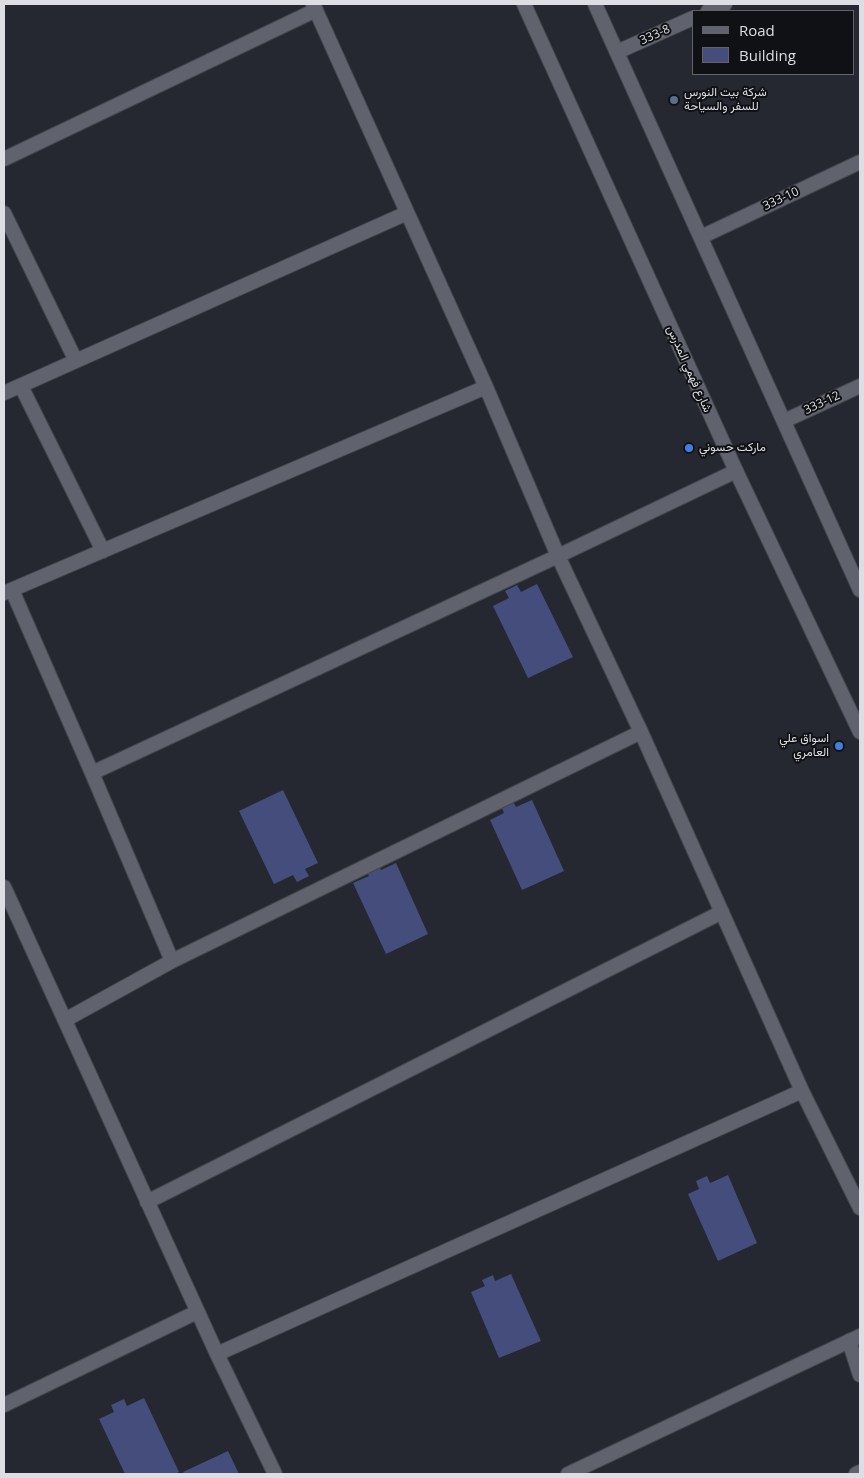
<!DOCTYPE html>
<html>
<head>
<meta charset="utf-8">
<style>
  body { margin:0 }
  #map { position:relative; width:864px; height:1478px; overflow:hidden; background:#262831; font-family:"Open Sans",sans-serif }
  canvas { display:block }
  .frame { position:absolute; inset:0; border:5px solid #dcdee4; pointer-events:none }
  .legend { position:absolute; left:692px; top:10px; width:162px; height:65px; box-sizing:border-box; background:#101115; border:1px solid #626368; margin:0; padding:6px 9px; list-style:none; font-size:15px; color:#dcdee4 }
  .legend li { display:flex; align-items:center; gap:10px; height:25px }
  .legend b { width:25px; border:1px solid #626368 }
</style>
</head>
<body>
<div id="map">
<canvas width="864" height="1478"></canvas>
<div class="frame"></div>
<ul class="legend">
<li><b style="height:6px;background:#60636d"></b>Road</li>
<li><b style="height:14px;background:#444d7c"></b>Building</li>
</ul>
</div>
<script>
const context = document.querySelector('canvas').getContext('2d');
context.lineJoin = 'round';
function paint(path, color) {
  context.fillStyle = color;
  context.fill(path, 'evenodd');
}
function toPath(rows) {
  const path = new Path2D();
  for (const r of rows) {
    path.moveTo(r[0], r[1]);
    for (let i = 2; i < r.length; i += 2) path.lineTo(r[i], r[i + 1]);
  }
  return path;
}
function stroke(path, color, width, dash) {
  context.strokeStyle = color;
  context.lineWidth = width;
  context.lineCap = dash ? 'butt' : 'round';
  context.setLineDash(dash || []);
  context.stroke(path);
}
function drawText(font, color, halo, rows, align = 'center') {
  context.font = font + ' "Open Sans",Vazirmatn,sans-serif';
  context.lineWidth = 4;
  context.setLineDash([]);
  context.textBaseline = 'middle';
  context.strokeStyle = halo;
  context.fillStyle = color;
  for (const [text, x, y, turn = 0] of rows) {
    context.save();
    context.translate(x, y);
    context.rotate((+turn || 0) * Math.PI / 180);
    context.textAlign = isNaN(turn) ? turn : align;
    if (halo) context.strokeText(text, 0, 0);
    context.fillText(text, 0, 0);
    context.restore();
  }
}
paint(toPath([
  [537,584,573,657,528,678,493,606,509,598,505,591,517,585,521,592],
  [283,790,318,863,305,869,309,876,297,882,293,875,274,884,239,811],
  [532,800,564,871,522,890,490,820,504,813,501,806,513,801,516,807],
  [378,862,381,870,396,863,428,934,386,954,353,883,369,876,365,869],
  [728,1175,757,1243,718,1261,688,1194,699,1189,696,1181,707,1176,710,1183],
  [511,1274,541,1341,499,1358,471,1292,485,1286,482,1280,493,1275,495,1281],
  [144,1398,179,1472,175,1474,125,1474,99,1419,114,1412,111,1405,124,1399,127,1406],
  [228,1451,239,1474,184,1474,183,1472]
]), '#444d7c');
const minor = toPath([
  [313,4,486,387,558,556,641,732,802,1091,860,1208],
  [708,11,725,4],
  [617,52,693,18],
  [4,159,316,10],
  [4,213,76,361],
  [701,237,860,162],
  [21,386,103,551],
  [4,393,407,213],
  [784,421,860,386],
  [12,590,92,773,172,961],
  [4,593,486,387],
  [92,773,558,556,736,471],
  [4,887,217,1354,275,1474],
  [65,1020,172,961,641,732],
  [147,1202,722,912],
  [849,1341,860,1375],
  [217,1354,802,1091],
  [4,1405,197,1312],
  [856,1474,860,1472]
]);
const tertiary = toPath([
  [524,4,736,471,860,732],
  [595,4,860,590],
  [568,1474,860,1336]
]);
stroke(minor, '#44464d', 16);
stroke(tertiary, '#44464d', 16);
stroke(minor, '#60636d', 14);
stroke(tertiary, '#60636d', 14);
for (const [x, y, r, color] of [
  [674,100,5,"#5c6f8a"],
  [689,448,5,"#3f7fe0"],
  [839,746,5,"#3f7fe0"]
]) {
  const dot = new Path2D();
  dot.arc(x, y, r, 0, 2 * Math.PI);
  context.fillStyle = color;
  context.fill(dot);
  stroke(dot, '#101115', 2);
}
drawText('12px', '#dcdee4', '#101115', [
  ["333-8",655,35,-24],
  ["333-10",781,199,-25],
  ["شارع فهمي المدرس",689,369,66],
  ["333-12",822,403,-25]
]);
drawText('12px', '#dcdee4', '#101115', [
  ["شركة بيت النورس",684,93],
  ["للسفر والسياحة",684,107],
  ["ماركت حسوني",699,448],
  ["اسواق علي",829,739,"right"],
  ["العامري",829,753,"right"]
], 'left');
</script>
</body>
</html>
